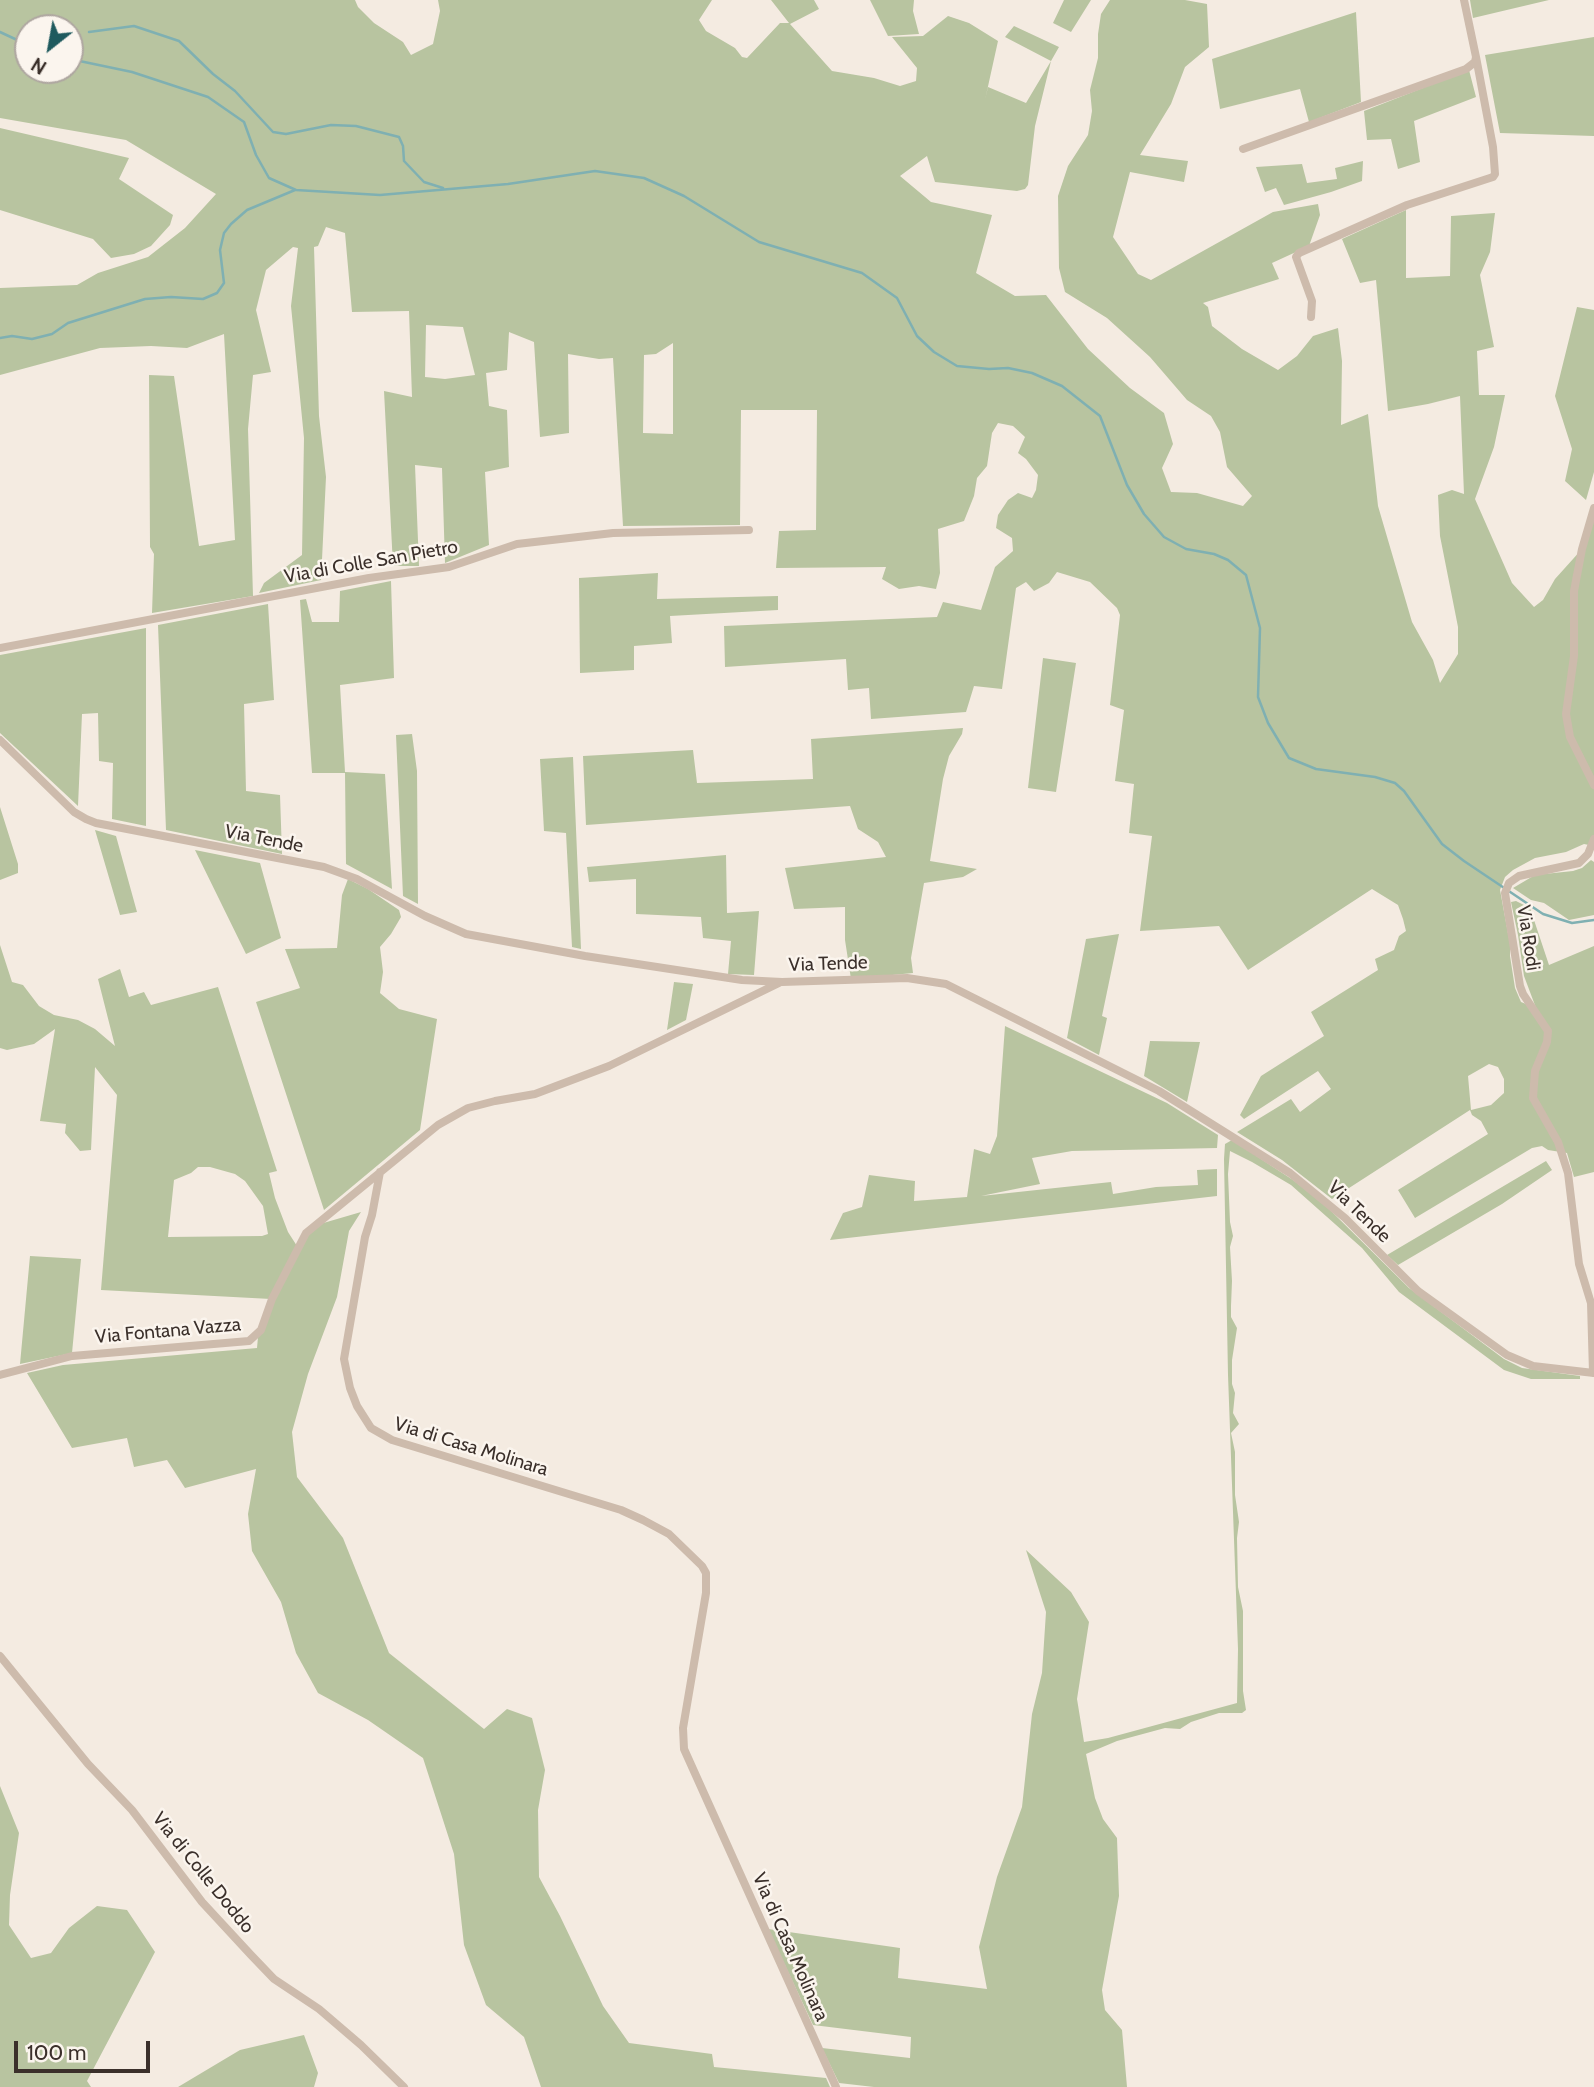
<!DOCTYPE html>
<html>
<head>
<meta charset="utf-8">
<style>
  body { margin:0 }
  #map { position:relative; width:1594px; height:2087px; overflow:hidden; background:#f4ebe1; font-family:Cabin,sans-serif }
  canvas { display:block }
  .north { position:absolute; left:14px; top:14px; width:70px; height:70px; box-sizing:border-box; background:#fbf5ee; border:2px solid #aea6a0; border-radius:50%; rotate:211deg; font-size:19px; font-weight:700; line-height:28px; text-align:center; color:#3b302b }
  .north::after { content:''; display:block; margin:auto; width:24px; height:32px; background:#1f5a5e; clip-path:polygon(50% 0,100% 100%,50% 72%,0 100%) }
  .scale { position:absolute; left:14px; top:2041px; width:136px; height:32px; box-sizing:border-box; border:4px solid #3b302b; border-top:0; padding-left:9px; font-size:21px; line-height:24px; white-space:nowrap; color:#3b302b; -webkit-text-stroke:5px #fbf5ee; paint-order:stroke }
</style>
</head>
<body>
<div id="map">
<canvas width="1594" height="2087"></canvas>
<div class="north">N</div>
<div class="scale">100 m</div>
</div>
<script>
const context = document.querySelector('canvas').getContext('2d');
context.lineJoin = 'round';
function paint(path, color) {
  context.fillStyle = color;
  context.fill(path, 'evenodd');
}
function toPath(rows) {
  const path = new Path2D();
  for (const r of rows) {
    path.moveTo(r[0], r[1]);
    for (let i = 2; i < r.length; i += 2) path.lineTo(r[i], r[i + 1]);
  }
  return path;
}
function stroke(path, color, width, dash) {
  context.strokeStyle = color;
  context.lineWidth = width;
  context.lineCap = dash ? 'butt' : 'round';
  context.setLineDash(dash || []);
  context.stroke(path);
}
function drawText(font, color, halo, rows, align = 'center') {
  context.font = font + ' Cabin,sans-serif';
  context.lineWidth = 5;
  context.setLineDash([]);
  context.textBaseline = 'middle';
  context.strokeStyle = halo;
  context.fillStyle = color;
  for (const [text, x, y, turn = 0] of rows) {
    context.save();
    context.translate(x, y);
    context.rotate((+turn || 0) * Math.PI / 180);
    context.textAlign = isNaN(turn) ? turn : align;
    if (halo) context.strokeText(text, 0, 0);
    context.fillText(text, 0, 0);
    context.restore();
  }
}
paint(toPath([
  [0,0,355,0,358,7,374,23,403,42,411,55,433,44,440,11,438,0,712,0,699,20,706,31,735,48,742,57,747,58,780,23,789,23,771,0,814,0,819,9,790,24,832,71,874,78,900,86,916,81,917,68,892,37,923,36,948,16,969,23,998,41,985,100,988,87,1026,103,1051,61,1005,37,1014,26,1059,47,1051,61,1035,126,1028,185,1025,189,1017,191,935,182,927,156,900,176,931,202,992,215,976,273,1015,296,1046,295,1088,349,1130,388,1164,413,1173,444,1162,468,1171,492,1197,493,1243,506,1252,496,1227,467,1220,432,1211,416,1187,400,1150,357,1107,318,1065,292,1059,268,1058,196,1068,166,1088,135,1092,111,1090,90,1098,58,1098,34,1101,14,1110,0,1185,0,1207,4,1209,47,1185,67,1171,104,1140,155,1188,161,1184,182,1130,172,1113,237,1138,274,1151,280,1273,212,1318,204,1320,215,1309,246,1272,263,1279,279,1203,303,1208,307,1212,326,1242,349,1278,370,1297,356,1313,336,1338,328,1342,361,1341,425,1368,414,1378,506,1412,622,1433,660,1440,683,1458,654,1458,627,1440,536,1438,495,1452,490,1464,494,1460,396,1428,404,1388,411,1376,280,1360,283,1342,239,1406,210,1406,278,1450,276,1451,216,1495,213,1490,252,1480,275,1494,347,1477,351,1479,395,1505,395,1494,447,1475,499,1512,583,1534,607,1543,600,1555,579,1582,549,1594,508,1594,846,1584,844,1566,852,1535,858,1513,870,1505,877,1500,890,1510,944,1510,956,1515,988,1521,1002,1536,1008,1524,976,1518,935,1511,902,1516,901,1530,908,1549,965,1594,946,1594,1172,1574,1177,1567,1153,1548,1150,1542,1146,1532,1148,1415,1218,1398,1190,1488,1134,1481,1121,1472,1115,1470,1110,1332,1199,1282,1160,1237,1132,1291,1099,1300,1112,1331,1089,1318,1071,1244,1119,1240,1115,1261,1076,1324,1036,1311,1012,1378,970,1375,959,1394,950,1399,936,1406,931,1403,919,1398,905,1372,889,1248,970,1219,926,1140,931,1152,836,1129,833,1134,784,1115,781,1124,710,1110,705,1120,615,1117,608,1090,582,1057,572,1049,583,1034,591,1026,582,1016,588,1002,689,974,686,966,712,871,719,869,688,848,690,846,659,725,667,724,626,937,617,943,602,981,610,995,567,1013,551,1012,538,996,528,998,515,1008,500,1018,493,1032,498,1036,490,1038,475,1026,459,1018,453,1025,437,1013,426,998,423,992,433,987,466,977,478,974,496,964,521,938,529,940,573,936,589,919,586,899,589,882,579,886,567,776,568,779,531,816,530,817,410,741,410,740,525,623,526,613,358,599,359,568,354,569,433,540,437,534,342,509,332,507,370,486,373,489,406,507,410,509,467,485,472,489,545,445,563,442,468,415,465,419,566,393,566,384,391,412,397,409,311,352,312,345,233,326,227,318,246,314,247,319,416,326,477,321,580,259,593,264,583,302,555,304,438,291,306,298,248,293,247,266,270,256,310,271,372,253,375,248,429,253,596,152,613,154,554,150,547,149,375,174,376,199,546,235,540,224,334,187,348,151,346,100,348,0,375,0,288,77,285,98,273,148,257,185,228,216,194,126,140,0,118],
  [28,28,70,28,70,70,28,70],
  [426,325,463,327,475,375,445,379,425,377],
  [673,343,673,434,643,433,644,355,656,354],
  [1489,1064,1498,1067,1504,1079,1504,1093,1491,1105,1471,1110,1468,1076],
  [870,0,914,0,913,11,919,34,888,36],
  [1064,0,1091,0,1071,32,1053,23],
  [1470,0,1549,0,1473,18],
  [1356,12,1361,102,1309,122,1300,89,1220,109,1212,59],
  [1594,37,1594,136,1500,133,1485,55],
  [1469,70,1476,97,1414,121,1420,162,1398,169,1391,139,1367,140,1364,111],
  [0,128,129,158,119,179,173,215,170,225,151,246,134,254,111,258,93,239,0,210],
  [1363,161,1362,181,1331,192,1284,205,1276,188,1265,192,1256,167,1302,164,1307,183,1337,179,1335,168],
  [1577,307,1594,310,1594,472,1586,500,1565,481,1572,449,1555,396],
  [658,573,657,599,778,596,778,610,670,616,672,643,634,646,634,670,580,673,579,578],
  [391,581,394,678,340,685,345,772,385,774,392,889,346,864,345,773,312,773,300,600,306,599,312,622,339,622,340,591],
  [268,604,274,700,244,704,246,791,280,795,282,854,166,830,158,625],
  [146,628,146,826,112,819,113,763,99,761,98,713,82,714,78,806,0,733,0,655],
  [1043,658,1076,663,1056,792,1028,788],
  [963,728,962,734,949,756,943,779,930,861,977,869,963,877,924,883,911,958,913,973,851,979,845,940,845,907,794,909,785,868,886,857,878,842,858,829,850,806,586,825,583,756,693,750,697,783,813,779,811,739],
  [412,734,417,771,418,904,403,896,396,735],
  [573,757,581,949,572,947,566,833,544,831,540,759],
  [0,807,18,864,18,873,0,880],
  [95,830,116,836,137,912,120,915],
  [195,850,260,863,281,938,246,954],
  [726,855,727,913,759,911,754,975,728,974,731,941,703,938,701,917,636,914,636,879,589,882,587,867],
  [1591,860,1594,862,1594,915,1569,920,1544,903,1531,900,1513,888,1535,875,1573,871,1582,868],
  [348,879,368,889,399,910,401,917,391,934,380,947,383,972,380,993,399,1009,437,1019,420,1130,324,1210,256,1002,300,988,285,949,337,948,342,895],
  [1119,934,1102,1016,1107,1018,1099,1055,1067,1038,1086,939],
  [0,945,12,982,23,985,39,1006,54,1015,78,1020,95,1029,115,1046,98,979,120,969,129,997,144,992,151,1005,218,987,277,1171,269,1173,275,1198,288,1232,297,1246,320,1224,361,1212,349,1231,337,1297,308,1374,292,1432,297,1477,343,1538,389,1653,484,1729,507,1709,532,1718,545,1770,538,1810,539,1877,560,1916,603,2006,629,2043,712,2054,714,2067,826,2078,830,2087,541,2087,524,2037,486,2005,464,1945,454,1854,423,1758,368,1720,318,1693,296,1653,281,1602,252,1551,248,1514,256,1469,185,1488,167,1460,134,1467,127,1438,72,1448,27,1373,63,1365,257,1348,258,1337,271,1299,101,1290,117,1095,95,1067,91,1150,80,1151,65,1133,66,1124,40,1121,55,1029,34,1044,7,1050,0,1048],
  [198,1167,210,1167,235,1174,245,1181,263,1206,268,1234,262,1236,168,1237,174,1180,191,1173],
  [674,982,693,984,686,1020,667,1030],
  [1005,1026,1167,1103,1218,1135,1217,1148,1072,1151,1032,1158,1040,1184,981,1196,1111,1182,1113,1194,1156,1187,1198,1185,1197,1170,1217,1169,1217,1196,830,1240,843,1213,862,1207,869,1175,915,1181,914,1201,967,1197,974,1149,990,1154,997,1136],
  [1150,1041,1200,1042,1187,1102,1144,1076],
  [1232,1140,1293,1180,1325,1205,1409,1288,1504,1359,1522,1368,1580,1376,1580,1379,1531,1379,1504,1370,1399,1292,1362,1248,1291,1185,1252,1162,1230,1151,1228,1174,1230,1222,1233,1236,1230,1247,1232,1281,1231,1306,1231,1317,1237,1328,1232,1360,1232,1384,1235,1393,1233,1413,1239,1424,1231,1433,1235,1452,1235,1495,1239,1522,1237,1538,1238,1587,1243,1611,1243,1691,1246,1710,1242,1713,1219,1713,1191,1722,1180,1729,1165,1728,1117,1741,1086,1754,1095,1798,1103,1819,1117,1838,1119,1896,1102,1990,1105,2010,1122,2030,1127,2087,874,2087,839,2083,822,2048,910,2058,911,2037,813,2025,768,1929,900,1948,898,1978,987,1989,979,1947,997,1877,1022,1807,1032,1714,1042,1673,1046,1612,1026,1550,1071,1592,1089,1622,1077,1699,1084,1742,1108,1738,1237,1703,1238,1649,1228,1375,1224,1159,1225,1144],
  [1546,1161,1552,1170,1502,1204,1398,1265,1387,1255],
  [30,1256,81,1259,72,1353,20,1364],
  [0,1786,19,1833,10,1895,9,1925,31,1958,51,1953,69,1928,97,1906,127,1910,155,1952,87,2081,91,2087,0,2087],
  [304,2035,318,2073,314,2087,178,2087,240,2050]
]), '#b8c4a0');
stroke(toPath([
  [0,32,28,45],
  [89,32,134,26,179,41,213,74,235,91,273,132,286,134,331,125,356,126,399,137,403,146,404,161,424,182,443,188],
  [70,59,132,72,208,97,244,122,256,155,269,178,296,190,380,195,508,184,595,171,644,178,684,196,759,242,862,273,897,298,917,336,934,352,957,366,989,369,1008,368,1032,373,1062,386,1100,416,1127,485,1144,514,1164,537,1186,549,1214,554,1228,560,1246,575,1260,628,1258,697,1268,723,1289,758,1316,769,1375,777,1395,783,1404,791,1442,844,1464,861,1543,914,1572,923,1594,920],
  [0,338,12,336,32,339,52,334,68,323,145,299,171,297,203,299,217,293,224,283,220,250,224,233,231,224,247,210,295,190]
]), '#7fb0b2', 2.5);
stroke(toPath([
  [1243,149,1466,69,1475,62,1476,57,1464,0],
  [1311,317,1312,301,1296,257,1299,253,1407,205,1493,177,1495,174,1493,147,1476,57],
  [1594,508,1582,549,1574,591,1574,656,1566,714,1570,737,1594,785],
  [0,648,369,578,449,567,517,544,613,533,749,530],
  [0,740,74,812,86,819,96,823,324,867,357,879,425,916,466,934,585,956,742,980,782,982,907,978,946,984,1159,1091,1290,1173,1345,1218,1418,1291,1507,1355,1533,1366,1594,1373],
  [380,1172,372,1215,365,1237,344,1359,350,1388,357,1406,371,1428,392,1440,621,1510,643,1520,669,1534,702,1566,706,1573,706,1593,683,1728,684,1749,836,2087],
  [1593,1373,1591,1303,1579,1264,1568,1173,1558,1142,1533,1098,1535,1071,1547,1042,1548,1031,1523,994,1520,986,1505,893,1509,883,1519,876,1579,863,1588,854,1594,839],
  [0,1375,72,1356,249,1341,261,1330,272,1299,306,1233,438,1125,468,1108,495,1101,535,1094,609,1066,779,983],
  [0,1656,88,1764,132,1810,202,1902,251,1955,274,1979,319,2009,361,2045,404,2087]
]), '#cdbbac', 8);
drawText('19px', '#3b302b', '#fbf5ee', [
  ["Via di Colle San Pietro",371,562,-10],
  ["Via Tende",264,839,11],
  ["Via Rodi",1528,938,81],
  ["Via Tende",828,964,-2],
  ["Via Tende",1359,1212,44],
  ["Via Fontana Vazza",168,1331,-5],
  ["Via di Casa Molinara",471,1447,17],
  ["Via di Colle Doddo",203,1873,51],
  ["Via di Casa Molinara",790,1947,66]
]);
</script>
</body>
</html>
